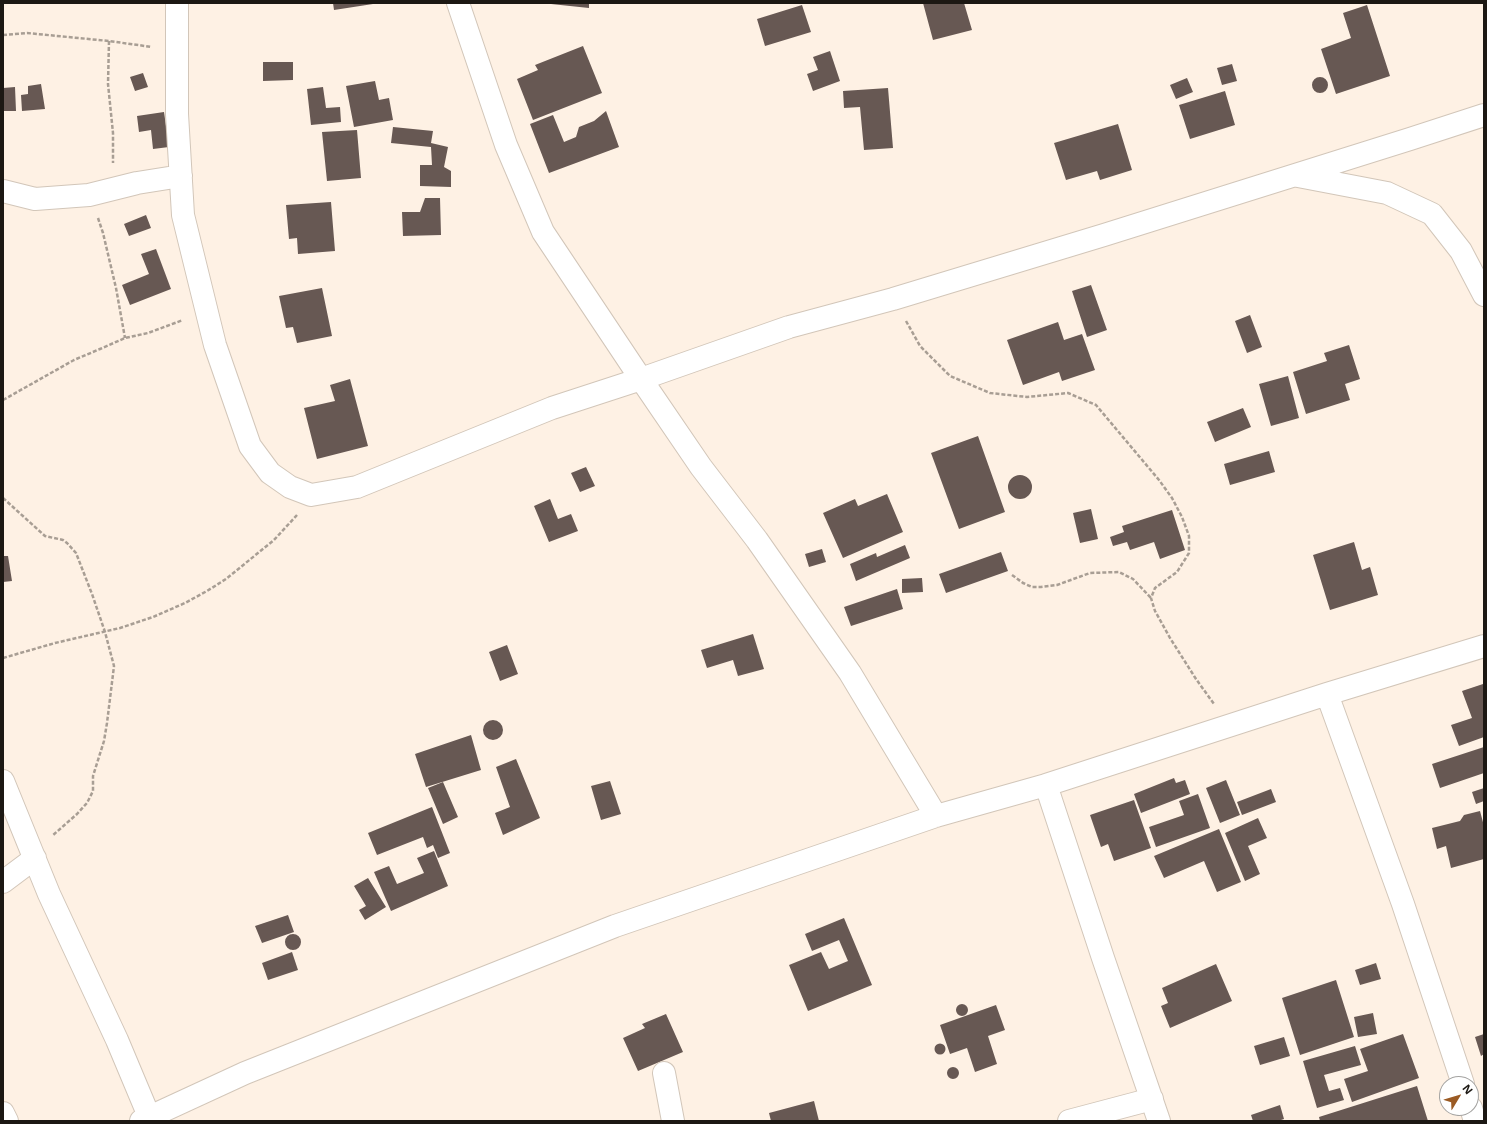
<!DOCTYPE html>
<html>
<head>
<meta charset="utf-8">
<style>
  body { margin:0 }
  #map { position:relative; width:1487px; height:1124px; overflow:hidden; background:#fef1e4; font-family:"Open Sans",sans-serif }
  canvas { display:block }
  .frame { position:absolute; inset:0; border:4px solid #1c1813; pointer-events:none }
  .north { position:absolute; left:1439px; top:1076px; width:40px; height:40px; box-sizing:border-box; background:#fff; border:1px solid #a4a3a1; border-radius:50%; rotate:52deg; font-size:11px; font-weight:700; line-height:16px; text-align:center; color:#1c1813 }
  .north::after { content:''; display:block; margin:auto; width:14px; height:18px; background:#9b5b24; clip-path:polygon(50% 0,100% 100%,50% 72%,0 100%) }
</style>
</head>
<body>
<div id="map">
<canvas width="1487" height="1124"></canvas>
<div class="frame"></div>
<div class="north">N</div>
</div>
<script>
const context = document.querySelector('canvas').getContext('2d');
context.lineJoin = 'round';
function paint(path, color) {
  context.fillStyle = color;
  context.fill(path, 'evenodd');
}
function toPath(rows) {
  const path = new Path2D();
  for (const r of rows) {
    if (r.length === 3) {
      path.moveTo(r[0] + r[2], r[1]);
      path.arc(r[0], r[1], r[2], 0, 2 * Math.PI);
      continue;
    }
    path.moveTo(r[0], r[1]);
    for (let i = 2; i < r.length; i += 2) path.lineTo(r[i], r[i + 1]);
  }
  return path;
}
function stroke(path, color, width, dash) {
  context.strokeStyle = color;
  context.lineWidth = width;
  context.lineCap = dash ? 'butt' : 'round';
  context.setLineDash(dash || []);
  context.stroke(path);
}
paint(toPath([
  [333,3,373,3,373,4,334,10],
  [551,3,589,3,589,8,551,4],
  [923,3,964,3,972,30,933,40],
  [802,5,811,32,765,46,757,19],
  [1367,5,1390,76,1336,94,1321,49,1351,38,1343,13],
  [583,46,602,93,533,120,517,79,538,70,535,65],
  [830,51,840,81,813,91,807,74,818,70,813,57],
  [263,62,293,62,293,80,263,81],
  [1232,64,1237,81,1222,85,1217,68],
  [143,73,148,87,135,91,130,77],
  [1320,85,8],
  [1187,78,1193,92,1176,99,1170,85],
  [375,81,379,100,389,98,393,120,354,127,346,86],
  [41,84,45,109,22,111,21,95,28,94,28,86],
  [15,87,16,111,3,111,3,88],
  [323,87,326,108,340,107,341,122,311,125,307,89],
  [888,88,893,148,864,150,860,107,844,108,843,91],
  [1225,91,1235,125,1190,139,1179,105],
  [606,111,619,147,549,173,530,124,553,115,564,142,576,137,579,127,594,121],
  [164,112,169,147,153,149,151,130,139,132,137,116],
  [1118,124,1132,170,1100,180,1097,171,1066,180,1054,143],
  [393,127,433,131,431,143,448,147,444,167,451,171,451,187,420,186,420,165,432,165,431,147,391,143],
  [357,130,361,178,327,181,322,132],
  [425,198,440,198,441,235,403,236,402,212,420,212],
  [331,202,335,251,298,254,297,238,289,239,286,205],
  [146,215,151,228,129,236,124,224],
  [156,249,171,289,130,305,122,285,149,274,141,254],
  [1091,285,1107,330,1087,337,1072,291],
  [322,288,332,336,297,343,293,327,286,328,279,296],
  [1250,315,1262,347,1247,353,1235,321],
  [1058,322,1064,340,1082,334,1095,370,1062,381,1059,372,1023,385,1007,340],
  [1349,345,1360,379,1345,384,1350,400,1306,414,1293,372,1327,361,1324,353],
  [1288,376,1299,418,1271,426,1259,384],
  [350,379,368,446,317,459,304,408,335,401,330,385],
  [1243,408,1251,427,1215,442,1207,422],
  [978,436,1005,512,959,529,931,453],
  [1269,451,1275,472,1230,485,1224,464],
  [586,467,595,486,580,492,571,473],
  [1020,487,12],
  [887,494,903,532,843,558,823,513,855,499,858,506],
  [550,499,558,519,571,514,578,531,549,542,534,506],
  [1091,509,1098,539,1080,543,1073,513],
  [1172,510,1185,550,1160,559,1154,542,1130,550,1127,542,1113,546,1110,537,1124,532,1122,526],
  [1354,542,1362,570,1370,567,1378,595,1330,610,1313,555],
  [905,545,910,558,856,581,850,564,876,553,877,557],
  [822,549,826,562,809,567,805,554],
  [1001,552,1008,571,946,593,939,574],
  [3,556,8,556,12,581,3,582],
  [922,578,923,592,902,593,902,579],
  [897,589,903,609,851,626,844,607],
  [753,634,764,669,738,676,733,660,707,668,701,650],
  [507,645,518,674,500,681,489,652],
  [1483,684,1484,688,1484,737,1459,746,1451,725,1472,718,1462,691],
  [493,730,10],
  [471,735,481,770,426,787,415,754],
  [1484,747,1484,773,1440,788,1432,764],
  [516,759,540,818,503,835,495,813,510,807,496,767],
  [1174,778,1176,783,1185,780,1190,794,1141,813,1134,794],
  [1226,780,1240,815,1220,823,1206,788],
  [610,781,621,814,601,820,591,786],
  [443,782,458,817,443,824,428,788],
  [1484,788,1484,801,1476,804,1472,792],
  [1271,789,1276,802,1242,815,1237,802],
  [1198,794,1210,828,1156,847,1149,827,1184,815,1179,801],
  [1134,800,1151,848,1114,861,1108,844,1101,847,1090,815],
  [432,807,450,853,438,858,433,845,427,848,423,837,377,855,368,833],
  [1480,811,1484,826,1484,859,1451,868,1446,846,1437,849,1432,828,1460,821,1464,815],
  [1258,818,1267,838,1248,846,1260,874,1245,881,1225,833],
  [1219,829,1241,882,1217,892,1204,861,1164,878,1154,856],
  [434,851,448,886,391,911,374,872,389,866,397,884,424,873,417,858],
  [368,878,386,907,365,920,359,910,366,906,354,886],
  [288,915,294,932,262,943,255,926],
  [844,918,872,985,808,1011,789,965,821,952,829,969,848,961,839,940,812,951,805,934],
  [293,942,8],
  [292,952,298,970,268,980,262,963],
  [1376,963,1381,979,1360,985,1355,970],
  [1216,964,1232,1001,1170,1028,1161,1006,1168,1003,1162,988],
  [1336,980,1354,1037,1300,1055,1282,998],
  [962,1010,6],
  [996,1005,1005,1030,988,1036,997,1064,975,1072,967,1048,950,1054,940,1025],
  [1373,1013,1377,1034,1358,1037,1354,1017],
  [666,1014,683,1052,638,1071,623,1038,645,1028,642,1024],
  [1403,1034,1419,1078,1352,1102,1344,1079,1368,1071,1360,1049],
  [1484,1034,1484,1054,1481,1056,1475,1037],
  [1284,1037,1290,1056,1260,1065,1254,1046],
  [940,1049,5.5],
  [1355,1046,1361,1065,1324,1075,1329,1091,1340,1088,1344,1100,1317,1108,1303,1061],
  [953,1073,6],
  [1417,1086,1428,1121,1320,1121,1319,1117],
  [814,1101,819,1121,771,1121,769,1113],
  [1280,1105,1284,1119,1278,1121,1253,1121,1251,1115]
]), '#675853');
const street = toPath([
  [177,3,177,114,183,215,215,345,250,446,270,473,290,487,311,495,357,487,552,408,641,379,789,327,893,299,1104,235,1410,139,1484,115],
  [458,3,506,145,543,232,641,379,701,467,757,540,850,673,936,816],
  [1298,176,1387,193,1432,214,1461,251,1484,295],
  [3,191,35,199,89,195,137,183,181,176],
  [1327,694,1403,904,1463,1084],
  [3,781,49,894,117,1040,151,1121],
  [1046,785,1103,958,1159,1121],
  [3,882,35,858],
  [664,1073,673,1121],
  [1471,1108,1475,1121],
  [3,1113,7,1121],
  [141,1121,245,1073,615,926,936,816,1046,785,1327,694,1484,646],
  [1069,1121,1152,1099]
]);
stroke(street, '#d2c6b9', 24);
stroke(toPath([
  [3,35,27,33,109,41,152,47],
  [109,41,108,84,113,133,113,163],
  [98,218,103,233,116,288,125,338],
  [906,321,920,346,950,376,990,393,1027,397,1068,393,1096,405,1159,480,1172,498,1182,517,1189,536,1189,553,1177,572,1155,588,1151,598,1155,611,1170,638,1196,679,1214,704],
  [3,400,74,360,100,349,125,338,148,333,183,320],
  [3,498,45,536,63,540,67,543,76,553,92,594,105,632,114,666,107,723,104,741,93,776,93,791,87,803,77,814,52,836],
  [1012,575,1023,583,1032,587,1041,587,1057,585,1090,573,1119,572,1133,579,1151,598],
  [3,658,55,643,120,628,153,617,185,603,207,591,226,579,274,540,297,515]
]), '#a89e94', 2.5, [4, 2]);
stroke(street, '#fff', 22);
</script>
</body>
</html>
